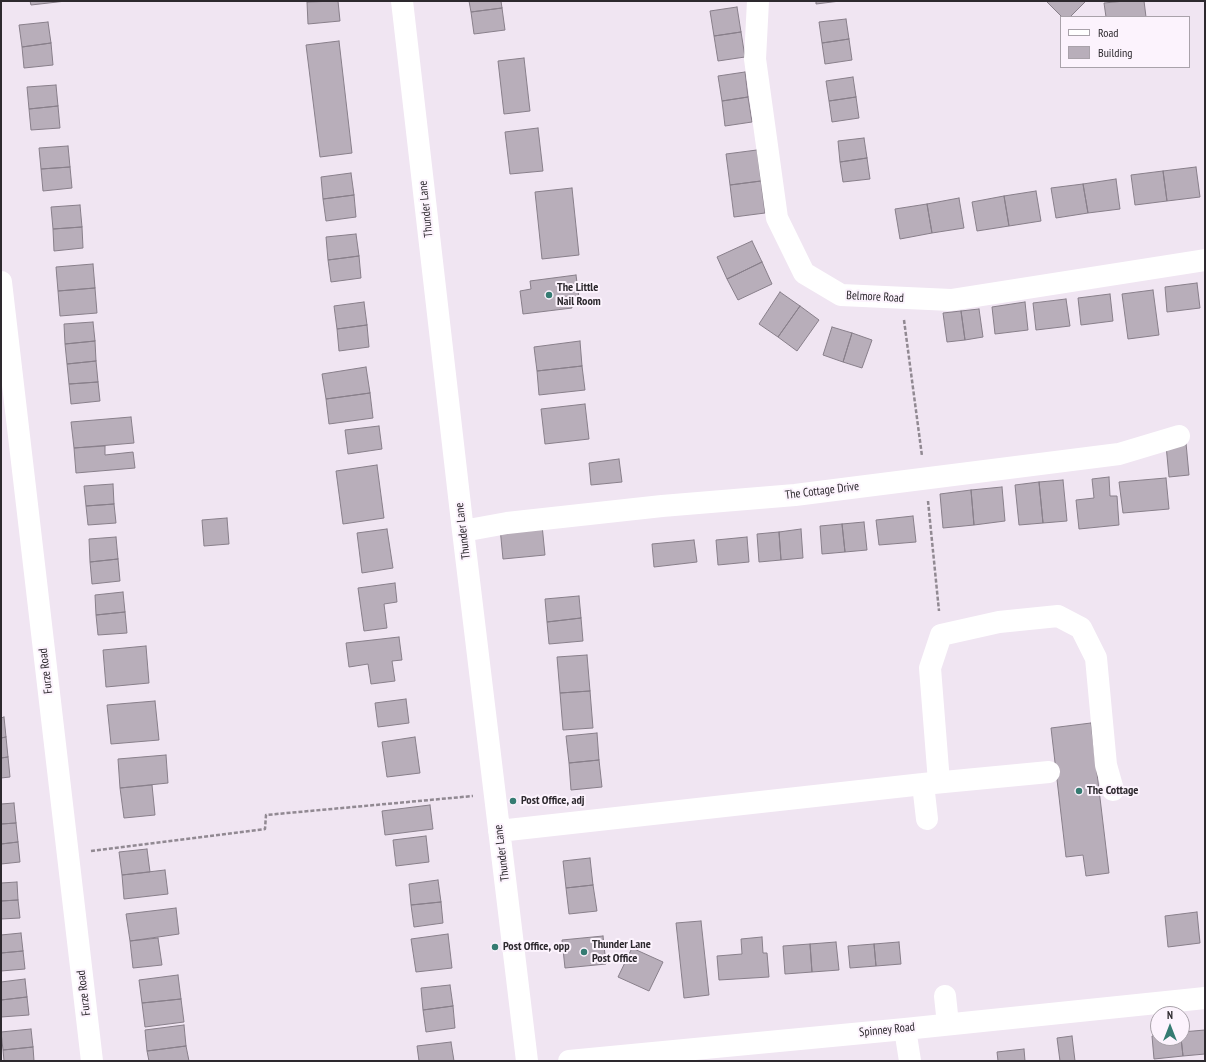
<!DOCTYPE html>
<html>
<head>
<meta charset="utf-8">
<style>
  body { margin:0 }
  #map { position:relative; width:1206px; height:1062px; overflow:hidden; background:#f0e5f2; font-family:"PT Sans Narrow",sans-serif }
  canvas { display:block }
  .frame { position:absolute; inset:0; border:2px solid #2d292e; pointer-events:none }
  .legend { position:absolute; left:1060px; top:16px; width:130px; height:52px; box-sizing:border-box; background:#fcf3fd; border:1px solid #a9a2aa; margin:0; padding:5px 7px; list-style:none; font-size:12px; color:#2d292e }
  .legend li { display:flex; align-items:center; gap:8px; height:20px }
  .legend b { width:20px; border:1px solid #a9a2aa }
  .north { position:absolute; left:1150px; top:1006px; width:40px; height:40px; box-sizing:border-box; background:#fcf3fd; border:1px solid #a9a2aa; border-radius:50%; rotate:0deg; font-size:11px; font-weight:700; line-height:16px; text-align:center; color:#2d292e }
  .north::after { content:''; display:block; margin:auto; width:14px; height:18px; background:#357b72; clip-path:polygon(50% 0,100% 100%,50% 72%,0 100%) }
</style>
</head>
<body>
<div id="map">
<canvas width="1206" height="1062"></canvas>
<div class="frame"></div>
<ul class="legend">
<li><b style="height:5px;background:#fff"></b>Road</li>
<li><b style="height:11px;background:#b8aeba"></b>Building</li>
</ul>
<div class="north">N</div>
</div>
<script>
const context = document.querySelector('canvas').getContext('2d');
context.lineJoin = 'round';
function paint(path, color) {
  context.fillStyle = color;
  context.fill(path, 'evenodd');
}
function toPath(rows) {
  const path = new Path2D();
  for (const r of rows) {
    path.moveTo(r[0], r[1]);
    for (let i = 2; i < r.length; i += 2) path.lineTo(r[i], r[i + 1]);
  }
  return path;
}
function stroke(path, color, width, dash) {
  context.strokeStyle = color;
  context.lineWidth = width;
  context.lineCap = dash ? 'butt' : 'round';
  context.setLineDash(dash || []);
  context.stroke(path);
}
function drawText(font, color, halo, rows, align = 'center') {
  context.font = font + ' "PT Sans Narrow",sans-serif';
  context.lineWidth = 4;
  context.setLineDash([]);
  context.textBaseline = 'middle';
  context.strokeStyle = halo;
  context.fillStyle = color;
  for (const [text, x, y, turn = 0] of rows) {
    context.save();
    context.translate(x, y);
    context.rotate((+turn || 0) * Math.PI / 180);
    context.textAlign = isNaN(turn) ? turn : align;
    if (halo) context.strokeText(text, 0, 0);
    context.fillText(text, 0, 0);
    context.restore();
  }
}
const building = toPath([
  [30,1,66,1,31,5,30,1],
  [338,1,340,21,308,24,307,2,338,1],
  [469,1,501,1,502,8,471,12,469,1],
  [816,1,840,1,816,4,816,1],
  [1046,1,1086,1,1070,17,1062,17,1046,1],
  [1125,1,1144,1,1146,17,1106,17,1104,3,1125,1],
  [737,7,741,32,714,36,710,11,737,7],
  [502,8,505,30,474,34,471,12,502,8],
  [846,19,849,39,822,43,819,22,846,19],
  [48,22,51,43,22,47,19,25,48,22],
  [741,32,745,57,718,61,714,36,741,32],
  [849,39,852,60,825,64,822,43,849,39],
  [339,41,352,153,320,157,306,45,339,41],
  [51,43,53,65,24,68,22,47,51,43],
  [524,58,530,111,504,114,498,61,524,58],
  [745,72,748,97,722,101,718,76,745,72],
  [853,77,856,97,829,101,826,81,853,77],
  [56,85,58,106,29,109,27,87,56,85],
  [748,97,752,122,725,126,722,101,748,97],
  [856,97,859,118,832,122,829,101,856,97],
  [58,106,60,128,31,130,29,109,58,106],
  [538,128,543,171,510,174,505,132,538,128],
  [864,138,867,158,840,162,838,141,864,138],
  [68,146,70,167,41,169,39,148,68,146],
  [757,150,761,181,730,185,726,154,757,150],
  [867,158,870,179,843,182,840,162,867,158],
  [70,167,72,188,43,191,41,169,70,167],
  [1196,167,1200,197,1167,201,1163,171,1196,167],
  [1163,171,1167,201,1135,205,1131,175,1163,171],
  [351,173,354,195,323,199,321,177,351,173],
  [1116,179,1120,209,1088,213,1083,184,1116,179],
  [761,181,765,213,734,217,730,185,761,181],
  [1083,184,1088,213,1056,218,1051,188,1083,184],
  [572,188,579,255,542,259,535,192,572,188],
  [1036,191,1041,221,1009,226,1004,196,1036,191],
  [354,195,356,217,326,221,323,199,354,195],
  [1004,196,1009,226,977,231,972,202,1004,196],
  [959,198,964,228,932,233,927,204,959,198],
  [927,204,932,233,900,239,895,209,927,204],
  [80,205,82,227,53,229,51,207,80,205],
  [82,227,83,248,54,251,53,229,82,227],
  [356,234,359,256,328,260,326,237,356,234],
  [752,241,762,262,727,279,717,257,752,241],
  [359,256,361,278,331,282,328,260,359,256],
  [762,262,772,284,738,300,727,279,762,262],
  [93,264,95,288,58,291,56,267,93,264],
  [576,275,579,298,570,299,572,308,523,314,520,291,531,289,530,281,576,275],
  [1197,283,1200,308,1167,312,1165,287,1197,283],
  [95,288,97,313,60,316,58,291,95,288],
  [1153,290,1159,335,1128,339,1122,294,1153,290],
  [780,292,800,306,778,337,759,324,780,292],
  [1110,294,1113,321,1081,325,1078,298,1110,294],
  [1066,299,1070,326,1036,330,1033,303,1066,299],
  [364,302,367,325,337,329,334,306,364,302],
  [1025,302,1028,330,995,334,992,307,1025,302],
  [800,306,819,320,797,351,778,337,800,306],
  [979,309,983,337,965,340,961,311,979,309],
  [961,311,965,340,947,342,943,313,961,311],
  [93,322,95,341,65,344,64,324,93,322],
  [367,325,369,347,339,351,337,329,367,325],
  [832,327,852,333,843,362,823,355,832,327],
  [852,333,872,340,862,368,843,362,852,333],
  [95,341,96,361,67,364,65,344,95,341],
  [580,341,582,366,537,371,534,347,580,341],
  [96,361,98,382,69,384,67,364,96,361],
  [582,366,585,390,539,395,537,371,582,366],
  [366,367,370,393,326,399,322,374,366,367],
  [98,382,100,401,71,404,69,384,98,382],
  [370,393,373,418,329,424,326,399,370,393],
  [585,404,589,439,545,444,541,409,585,404],
  [131,417,134,443,74,448,71,422,131,417],
  [379,426,382,449,348,454,345,430,379,426],
  [1186,443,1189,475,1169,477,1166,445,1186,443],
  [105,446,105,455,133,452,135,468,76,473,74,448,105,446],
  [619,459,622,482,591,485,589,463,619,459],
  [377,465,384,518,343,524,336,471,377,465],
  [1109,477,1110,496,1117,496,1119,525,1079,529,1076,500,1094,498,1092,479,1109,477],
  [1166,478,1169,509,1123,513,1119,482,1166,478],
  [1063,480,1067,521,1043,523,1039,482,1063,480],
  [1039,482,1043,523,1019,525,1015,485,1039,482],
  [113,484,114,504,86,506,84,486,113,484],
  [1002,487,1005,521,974,525,971,490,1002,487],
  [971,490,974,525,943,528,940,494,971,490],
  [114,504,116,523,88,525,86,506,114,504],
  [913,516,916,542,879,545,876,520,913,516],
  [227,518,229,544,204,546,202,520,227,518],
  [864,522,867,550,845,552,842,524,864,522],
  [842,524,845,552,822,554,820,526,842,524],
  [542,525,545,555,503,559,500,528,542,525],
  [387,529,393,568,362,573,357,533,387,529],
  [801,529,803,558,781,560,779,532,801,529],
  [779,532,781,560,759,562,757,534,779,532],
  [116,537,118,559,90,562,89,539,116,537],
  [747,537,749,562,718,565,716,540,747,537],
  [694,540,697,562,654,567,652,544,694,540],
  [118,559,120,581,92,584,90,562,118,559],
  [395,583,397,602,384,604,387,628,364,631,358,588,395,583],
  [123,592,125,612,96,615,95,595,123,592],
  [579,596,581,618,547,622,545,599,579,596],
  [125,612,127,633,98,635,96,615,125,612],
  [581,618,583,641,549,644,547,622,581,618],
  [399,637,402,660,392,661,395,681,371,684,368,664,349,667,346,643,399,637],
  [146,646,149,683,106,687,103,650,146,646],
  [587,655,590,691,560,693,557,657,587,655],
  [590,691,593,728,563,730,560,693,590,691],
  [406,699,409,723,378,727,375,703,406,699],
  [155,701,159,740,111,744,107,705,155,701],
  [4,717,6,737,1,738,1,718,4,717],
  [1091,723,1109,873,1086,876,1083,855,1066,857,1051,728,1091,723],
  [597,733,599,760,569,763,566,736,597,733],
  [6,737,8,757,1,758,1,738,6,737],
  [415,737,420,773,387,777,382,742,415,737],
  [166,755,168,783,120,788,118,759,166,755],
  [8,757,10,777,1,778,1,758,8,757],
  [599,760,602,787,571,790,569,763,599,760],
  [152,785,155,815,124,818,120,788,152,785],
  [14,803,16,823,1,824,1,804,14,803],
  [430,805,433,829,385,835,382,811,430,805],
  [16,823,18,842,1,844,1,824,16,823],
  [426,836,429,862,396,866,393,840,426,836],
  [18,842,20,862,1,864,1,844,18,842],
  [147,849,150,872,122,875,119,852,147,849],
  [590,858,593,885,566,888,563,861,590,858],
  [165,870,168,894,124,899,122,875,165,870],
  [438,880,441,902,411,905,409,884,438,880],
  [17,882,18,900,1,901,1,883,17,882],
  [593,885,597,911,569,914,566,888,593,885],
  [18,900,20,918,1,919,1,901,18,900],
  [441,902,443,923,414,927,411,905,441,902],
  [176,908,179,934,130,941,126,914,176,908],
  [1197,912,1200,943,1168,947,1165,916,1197,912],
  [701,921,709,995,684,998,676,923,701,921],
  [21,933,23,951,1,953,1,935,21,933],
  [448,934,452,968,416,972,411,939,448,934],
  [603,936,606,964,565,968,562,940,603,936],
  [762,937,763,953,767,953,769,977,719,980,717,956,742,954,741,939,762,937],
  [158,938,162,965,133,968,130,941,158,938],
  [836,942,839,970,812,972,810,944,836,942],
  [899,942,901,964,876,966,874,944,899,942],
  [810,944,812,972,785,974,783,946,810,944],
  [874,944,876,966,850,968,848,946,874,944],
  [632,948,663,962,649,991,618,977,632,948],
  [23,951,25,969,1,971,1,953,23,951],
  [178,975,181,999,142,1003,139,980,178,975],
  [25,979,27,997,1,1000,1,982,25,979],
  [450,985,453,1006,423,1010,421,988,450,985],
  [27,997,29,1015,1,1017,1,1000,27,997],
  [181,999,184,1022,145,1027,142,1003,181,999],
  [453,1006,455,1028,426,1032,423,1010,453,1006],
  [184,1025,186,1046,147,1051,145,1030,184,1025],
  [31,1029,33,1047,3,1050,1,1032,31,1029],
  [1205,1030,1205,1054,1183,1056,1181,1038,1182,1032,1205,1030],
  [1158,1035,1158,1038,1181,1038,1183,1056,1154,1059,1152,1036,1158,1035],
  [1072,1036,1075,1061,1060,1061,1057,1038,1072,1036],
  [451,1042,454,1061,419,1061,417,1046,451,1042],
  [186,1046,189,1061,149,1061,147,1051,186,1046],
  [33,1047,34,1061,4,1061,3,1050,33,1047],
  [1024,1049,1025,1061,998,1061,997,1052,1024,1049]
]);
paint(building, '#b8aeba');
stroke(building, '#887f8a', 1);
stroke(toPath([
  [904,320,922,456],
  [928,501,939,611],
  [91,851,265,829,266,815,473,796]
]), '#918992', 2.5, [4, 2]);
stroke(toPath([
  [402,1,463,531,527,1061],
  [758,1,755,59,777,218,804,273,841,295,951,300,1205,260],
  [1,282,92,1061],
  [463,531,507,523,662,506,795,495,1119,454,1179,436],
  [939,782,930,668,941,635,999,622,1058,616,1081,628,1096,658,1106,765,1113,790],
  [923,784,927,819],
  [499,831,923,784,1049,772],
  [945,996,948,1024],
  [905,1029,910,1061],
  [569,1061,905,1029,1205,998]
]), '#fff', 22);
for (const [x, y, r, color] of [
  [549,295,4,"#357b72"],
  [1079,791,4,"#357b72"],
  [513,801,4,"#357b72"],
  [495,947,4,"#357b72"],
  [584,952,4,"#357b72"]
]) {
  const dot = new Path2D();
  dot.arc(x, y, r, 0, 2 * Math.PI);
  context.fillStyle = color;
  context.fill(dot);
  stroke(dot, '#fcf3fd', 1.5);
}
drawText('12px', '#2d292e', '#fcf3fd', [
  ["Thunder Lane",426,209,-96],
  ["Belmore Road",875,297,3],
  ["The Cottage Drive",822,491,-7],
  ["Thunder Lane",463,531,-97],
  ["Furze Road",46,671,-97],
  ["Thunder Lane",502,853,-97],
  ["Furze Road",84,993,-97],
  ["Spinney Road",887,1030,-6]
]);
drawText('bold 12px', '#2d292e', '#fcf3fd', [
  ["The Little",557,288],
  ["Nail Room",557,302],
  ["The Cottage",1087,791],
  ["Post Office, adj",521,801],
  ["Thunder Lane",592,945],
  ["Post Office",592,959],
  ["Post Office, opp",503,947]
], 'left');
</script>
</body>
</html>
